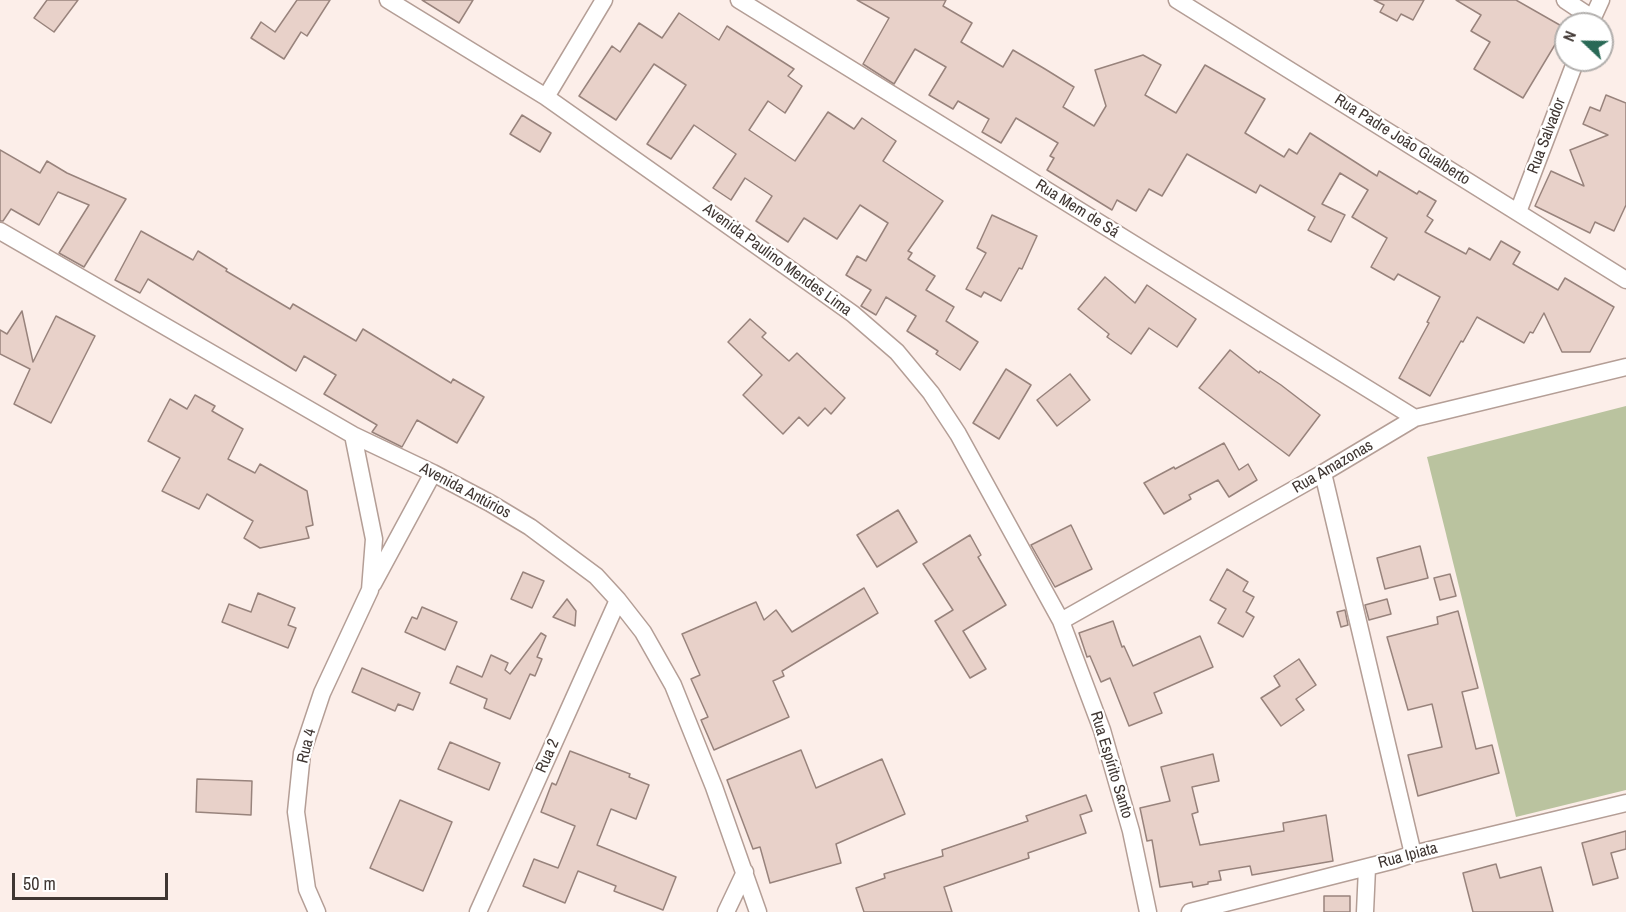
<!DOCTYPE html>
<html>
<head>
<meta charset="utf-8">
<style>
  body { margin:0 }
  #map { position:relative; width:1626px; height:912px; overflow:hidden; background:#fceee9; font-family:"Archivo Narrow",sans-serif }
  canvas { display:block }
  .north { position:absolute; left:1554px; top:12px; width:60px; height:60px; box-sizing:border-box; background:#fff; border:2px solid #b2afad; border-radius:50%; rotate:292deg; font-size:16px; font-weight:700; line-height:24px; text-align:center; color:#3f3632 }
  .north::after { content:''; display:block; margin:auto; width:21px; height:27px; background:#296956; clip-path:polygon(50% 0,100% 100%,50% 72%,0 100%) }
  .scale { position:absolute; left:12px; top:873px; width:156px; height:27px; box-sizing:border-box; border:3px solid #3f3632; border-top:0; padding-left:8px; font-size:18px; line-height:21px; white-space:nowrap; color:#3f3632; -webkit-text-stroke:4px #fff; paint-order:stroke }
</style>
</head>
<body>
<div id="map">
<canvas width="1626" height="912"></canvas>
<div class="north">N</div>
<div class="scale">50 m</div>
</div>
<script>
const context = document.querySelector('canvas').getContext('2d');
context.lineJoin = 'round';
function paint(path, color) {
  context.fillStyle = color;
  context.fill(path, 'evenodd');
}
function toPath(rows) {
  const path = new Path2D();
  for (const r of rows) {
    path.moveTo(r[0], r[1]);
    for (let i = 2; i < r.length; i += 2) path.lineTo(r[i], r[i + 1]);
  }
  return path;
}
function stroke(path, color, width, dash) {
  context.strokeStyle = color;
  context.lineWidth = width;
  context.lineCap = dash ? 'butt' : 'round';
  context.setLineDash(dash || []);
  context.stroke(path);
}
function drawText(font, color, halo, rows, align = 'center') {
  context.font = font + ' "Archivo Narrow",sans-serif';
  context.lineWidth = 4.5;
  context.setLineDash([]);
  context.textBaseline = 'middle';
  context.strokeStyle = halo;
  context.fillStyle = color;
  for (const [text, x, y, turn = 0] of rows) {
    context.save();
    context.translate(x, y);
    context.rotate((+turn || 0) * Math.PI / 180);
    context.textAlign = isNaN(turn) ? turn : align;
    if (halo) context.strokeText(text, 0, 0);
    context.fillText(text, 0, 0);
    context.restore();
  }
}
paint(toPath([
  [1626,406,1626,790,1516,817,1427,457]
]), '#bac39f');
const building = toPath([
  [47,0,78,0,54,32,34,18,47,0],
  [297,0,330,0,307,36,301,32,284,59,251,38,261,22,275,32,297,0],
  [422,0,473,0,459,23,422,0],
  [857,0,946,0,943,6,972,23,961,42,1003,67,1013,50,1045,69,1074,87,1063,107,1094,126,1106,106,1095,70,1143,55,1161,65,1145,95,1176,113,1205,65,1265,99,1245,133,1284,157,1289,149,1297,154,1310,133,1377,176,1379,171,1417,194,1419,191,1436,201,1427,216,1433,220,1425,232,1466,254,1469,248,1490,260,1501,241,1520,252,1513,264,1558,290,1565,278,1614,307,1590,352,1562,352,1544,313,1533,333,1530,332,1524,343,1477,317,1463,342,1461,341,1430,396,1399,378,1429,323,1427,322,1440,297,1398,274,1394,280,1371,267,1387,238,1352,217,1368,190,1340,173,1322,204,1345,215,1331,242,1308,230,1315,217,1260,185,1256,193,1187,154,1162,196,1149,189,1136,211,1117,200,1112,210,1047,170,1054,158,1050,156,1058,143,1016,118,1001,143,982,132,989,119,958,101,953,109,929,95,946,67,915,49,894,84,863,64,889,18,857,0],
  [1374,0,1424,0,1413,20,1401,14,1397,21,1380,12,1384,5,1374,0],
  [1456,0,1516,0,1565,28,1523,98,1474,69,1490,42,1471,31,1481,15,1456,0],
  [679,13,719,40,727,26,794,69,788,76,802,86,785,113,768,101,749,130,795,161,828,112,854,129,862,118,896,141,883,161,943,201,908,251,912,253,908,259,935,276,926,290,954,307,946,321,978,342,960,370,936,354,938,351,907,331,916,316,886,297,876,315,861,306,871,290,846,275,857,256,866,261,888,223,860,205,837,239,804,218,788,242,756,221,772,196,745,178,731,200,713,188,736,154,694,125,671,159,647,144,686,85,654,64,616,120,579,96,612,46,620,52,639,23,662,38,679,13],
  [1606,95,1626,103,1626,205,1614,231,1595,222,1590,233,1535,206,1551,171,1584,186,1570,150,1608,135,1583,124,1590,107,1600,111,1606,95],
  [522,115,551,133,540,152,510,134,522,115],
  [0,150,40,173,47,161,67,173,126,199,84,267,59,253,89,205,58,192,39,225,11,209,3,221,0,221,0,150],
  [992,215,1037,236,1022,269,1019,268,1001,301,984,292,981,297,966,289,986,253,977,248,992,215],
  [141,231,193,260,198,251,227,269,226,271,290,309,293,304,356,341,363,329,451,383,453,379,484,397,457,443,417,420,402,447,372,432,377,425,324,394,336,375,304,356,296,371,148,279,140,293,115,280,141,231],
  [1105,277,1135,303,1147,285,1196,319,1177,347,1149,328,1131,354,1107,337,1109,334,1078,309,1105,277],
  [22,311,33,362,56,316,95,336,51,423,14,404,30,369,0,354,0,330,7,334,22,311],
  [750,319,766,333,762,337,789,361,797,353,845,398,831,414,825,408,808,426,799,417,783,434,743,395,762,375,728,342,750,319],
  [1230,350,1259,373,1260,371,1281,385,1320,415,1289,456,1199,388,1230,350],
  [1006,369,1031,385,999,439,973,423,1006,369],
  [1070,374,1090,400,1057,426,1037,400,1070,374],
  [195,395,215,406,212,411,243,429,228,459,255,473,260,464,307,491,313,525,306,527,309,538,260,548,244,538,253,521,207,494,199,509,162,491,180,458,148,441,170,399,187,409,195,395],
  [1224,443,1239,470,1248,464,1257,480,1229,497,1218,480,1189,495,1191,499,1164,514,1144,483,1174,467,1175,469,1224,443],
  [898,510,917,542,877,567,857,535,898,510],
  [1071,525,1092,569,1055,587,1031,545,1071,525],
  [970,535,981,555,978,557,1006,605,963,631,986,669,970,678,935,621,953,610,923,564,970,535],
  [1420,546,1428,578,1385,589,1377,558,1420,546],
  [1227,569,1248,582,1243,591,1254,597,1246,612,1254,617,1243,637,1218,623,1226,609,1210,600,1227,569],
  [523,572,544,581,532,608,511,599,523,572],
  [1450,574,1456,596,1440,600,1434,578,1450,574],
  [864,588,878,613,782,671,784,676,773,681,789,717,714,750,701,720,708,717,691,679,700,675,682,634,756,602,764,620,776,610,792,632,864,588],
  [258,593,295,608,288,625,296,628,288,648,222,622,229,604,251,612,258,593],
  [567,599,576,611,575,626,553,617,567,599],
  [1387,599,1391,614,1369,620,1365,605,1387,599],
  [422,607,457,622,445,650,405,632,412,617,417,619,422,607],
  [1345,610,1348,625,1341,627,1337,612,1345,610],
  [1458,611,1478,688,1462,692,1476,749,1492,745,1499,773,1418,796,1408,755,1442,747,1432,704,1408,710,1387,637,1438,624,1437,617,1458,611],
  [1113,621,1122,647,1124,646,1133,666,1200,636,1213,667,1154,693,1162,713,1129,726,1110,678,1101,682,1090,656,1087,657,1079,633,1113,621],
  [541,633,546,636,537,657,542,659,535,676,530,674,510,719,484,708,487,699,450,683,457,666,482,677,491,655,508,663,505,670,510,674,541,633],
  [1299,659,1316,685,1296,699,1304,710,1281,726,1261,698,1280,686,1274,676,1299,659],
  [362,668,420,693,413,710,398,704,395,711,352,692,362,668],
  [450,742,500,763,489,790,438,769,450,742],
  [801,750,816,788,882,759,905,814,836,844,841,863,770,883,760,847,753,849,727,780,801,750],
  [570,751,630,774,629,777,649,785,636,819,611,809,597,845,676,877,663,910,614,891,616,886,578,871,565,903,523,886,534,859,558,868,575,826,541,812,552,783,556,785,570,751],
  [1213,754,1219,781,1192,787,1198,812,1192,814,1200,845,1284,831,1283,823,1326,815,1333,861,1252,875,1250,866,1219,871,1221,880,1208,882,1208,884,1193,887,1192,882,1160,887,1152,840,1147,841,1140,808,1170,801,1161,767,1213,754],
  [197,779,252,781,251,815,196,812,197,779],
  [1086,795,1092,811,1080,815,1086,833,1028,853,1029,858,944,887,952,912,864,912,856,888,885,878,884,874,943,856,942,850,1028,821,1026,816,1086,795],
  [400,800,452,822,423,891,370,868,400,800],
  [1626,831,1626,849,1611,853,1618,878,1593,885,1582,843,1626,831],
  [1496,864,1500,878,1541,867,1553,912,1473,912,1463,873,1496,864],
  [1324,896,1350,896,1350,912,1324,912,1324,896]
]);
paint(building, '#e8d1c9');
stroke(building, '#98837c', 1.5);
const street = toPath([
  [388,0,546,97,811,284,853,314,897,352,931,393,958,434,1061,621,1102,730,1131,831,1148,912],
  [739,0,1415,418],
  [1177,0,1626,280],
  [1565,0,1592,18],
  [1590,24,1601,0],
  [546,97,604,0],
  [1518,212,1576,60],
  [0,231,353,435,433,473,490,503,530,527,596,576,618,600,643,632,673,685,714,787,758,912],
  [1323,473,1413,854],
  [373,584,433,473],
  [1061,621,1323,473,1415,418,1626,367],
  [317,912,307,889,296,812,302,753,322,693,370,590,374,539,353,435],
  [478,912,618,600],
  [726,912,745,872],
  [1190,912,1395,860,1413,854,1626,803],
  [1365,912,1367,868]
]);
stroke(street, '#b49e96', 19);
stroke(street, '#fff', 16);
drawText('16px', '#3f3632', '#fff', [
  ["Rua Salvador",1547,136,-69],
  ["Rua Padre João Gualberto",1402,140,32],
  ["Rua Mem de Sá",1077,209,32],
  ["Avenida Paulino Mendes Lima",777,260,36],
  ["Rua Amazonas",1333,467,-30],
  ["Avenida Antúrios",465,491,28],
  ["Rua 4",307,746,-76],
  ["Rua 2",548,756,-66],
  ["Rua Espírito Santo",1111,765,73],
  ["Rua Ipiata",1408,856,-15]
]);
</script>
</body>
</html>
